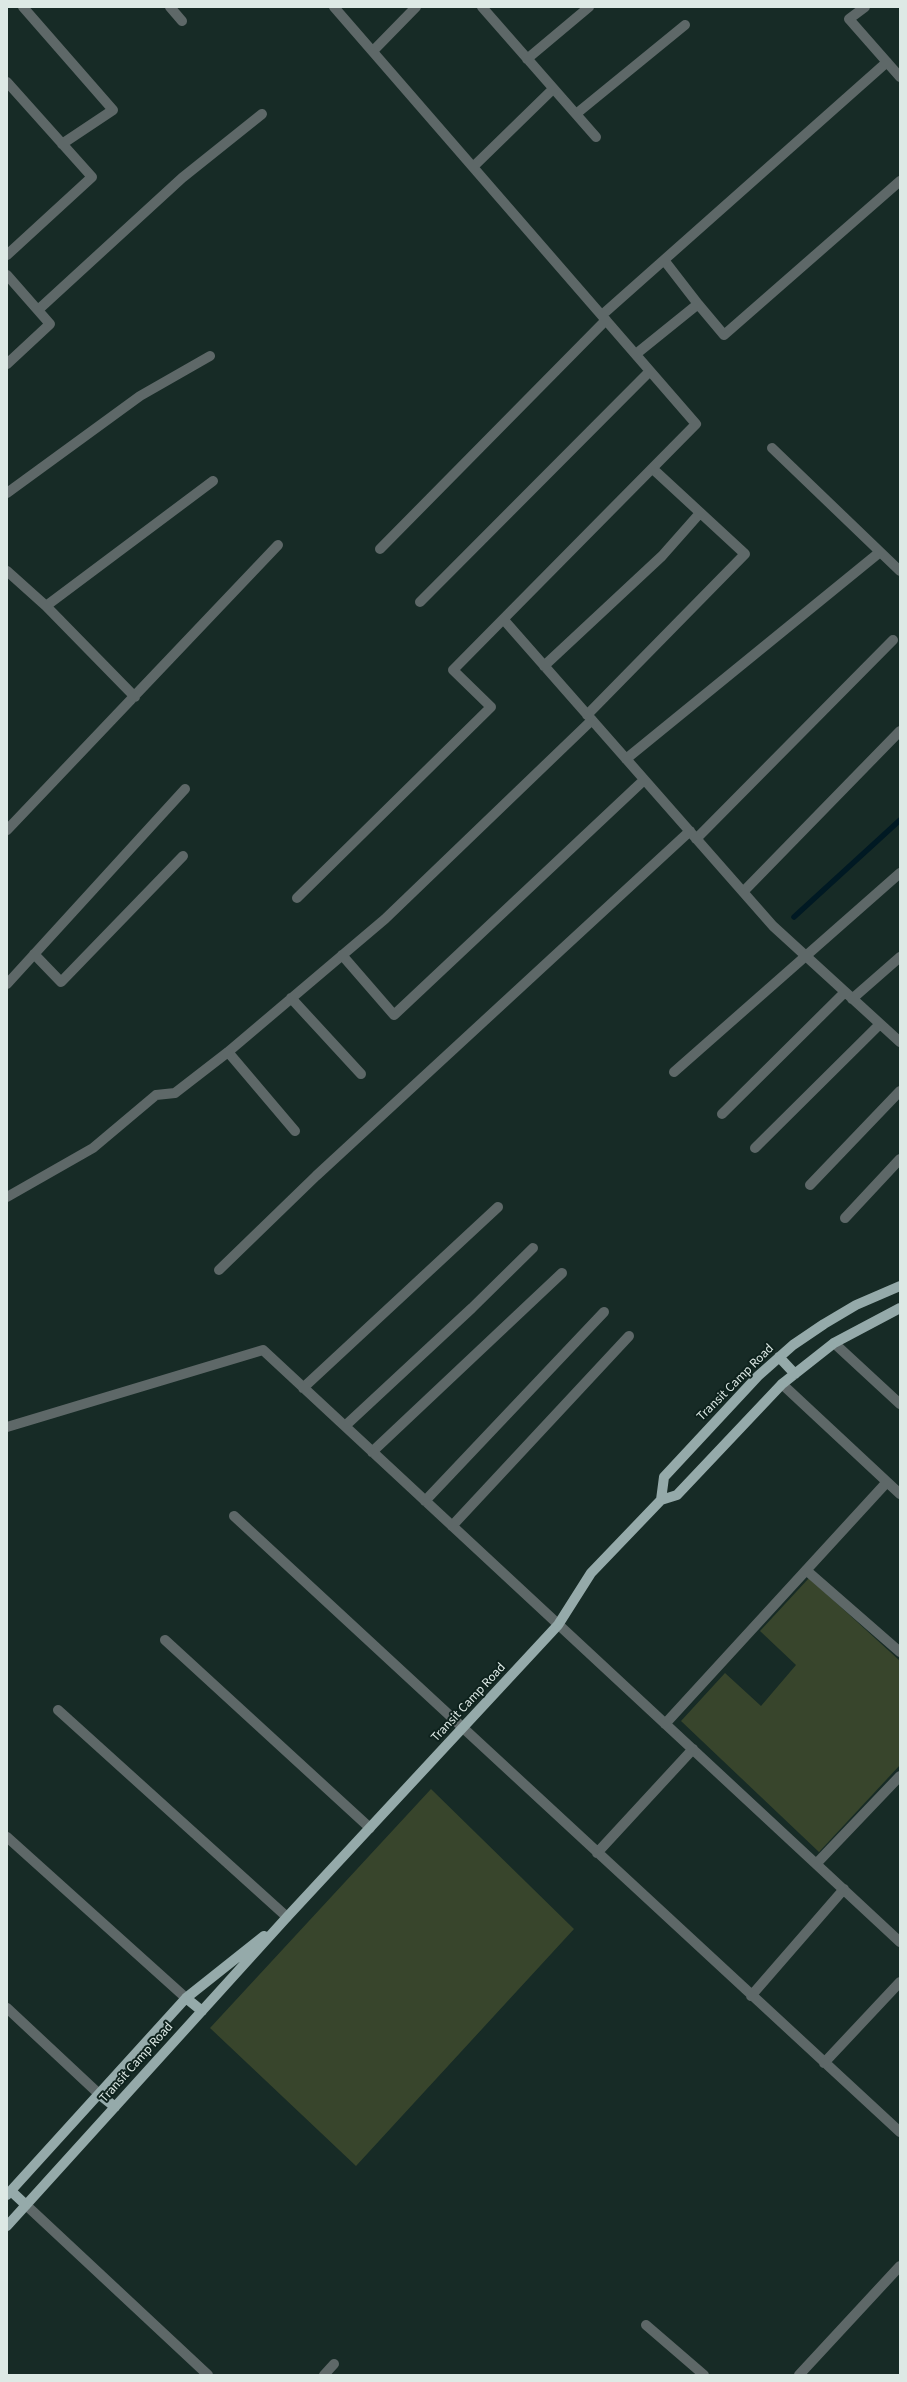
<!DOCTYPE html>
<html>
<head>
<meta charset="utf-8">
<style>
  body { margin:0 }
  #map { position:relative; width:907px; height:2382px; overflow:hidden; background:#172b26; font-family:"Source Sans 3",sans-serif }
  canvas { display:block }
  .frame { position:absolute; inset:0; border:8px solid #dde9e5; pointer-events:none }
</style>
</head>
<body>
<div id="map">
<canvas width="907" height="2382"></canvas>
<div class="frame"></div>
</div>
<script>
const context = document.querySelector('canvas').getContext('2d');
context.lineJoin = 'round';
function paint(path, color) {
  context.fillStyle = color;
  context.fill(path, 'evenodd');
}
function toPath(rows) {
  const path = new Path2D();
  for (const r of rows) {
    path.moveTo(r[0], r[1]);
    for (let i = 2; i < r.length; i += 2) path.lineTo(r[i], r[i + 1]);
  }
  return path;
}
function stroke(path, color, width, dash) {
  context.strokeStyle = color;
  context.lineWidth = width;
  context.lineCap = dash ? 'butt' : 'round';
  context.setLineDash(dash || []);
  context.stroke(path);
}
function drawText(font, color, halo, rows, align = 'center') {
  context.font = font + ' "Source Sans 3",sans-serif';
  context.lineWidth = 4;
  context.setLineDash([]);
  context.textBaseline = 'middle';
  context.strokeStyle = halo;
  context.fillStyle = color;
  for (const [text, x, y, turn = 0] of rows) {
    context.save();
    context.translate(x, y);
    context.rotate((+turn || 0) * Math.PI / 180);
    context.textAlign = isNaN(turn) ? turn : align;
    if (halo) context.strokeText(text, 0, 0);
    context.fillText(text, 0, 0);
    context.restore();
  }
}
paint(toPath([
  [809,1578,900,1661,900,1765,819,1852,681,1721,725,1673,761,1706,796,1665,760,1631],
  [431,1789,574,1929,356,2166,210,2028]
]), '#38452c');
stroke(toPath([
  [794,917,900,820]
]), '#001923', 5.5);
stroke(toPath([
  [23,7,113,110,62,144],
  [170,7,182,21],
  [482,7,596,137],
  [865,7,849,19,900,77],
  [373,51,416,7],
  [527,59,589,7],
  [7,82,92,177,7,255],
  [576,114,685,25],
  [473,167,553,89],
  [664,260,698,304],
  [7,275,50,324,7,364],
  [38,310,182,178,262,114],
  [602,315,887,62],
  [636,354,698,304,724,335,900,181],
  [772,448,900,571],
  [7,493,140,396,210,356],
  [380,549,606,320],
  [7,571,46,606,135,697],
  [420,602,650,371],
  [46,606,213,481],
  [504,620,773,926,900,1042],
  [544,666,662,556,700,513],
  [587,715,745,554,653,469],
  [626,759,880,552],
  [7,830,278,545],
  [696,839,893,640],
  [743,892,900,731],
  [297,898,491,707,453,670,696,424,334,7],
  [34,954,61,982,183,856],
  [342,955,394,1015,644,780],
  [7,984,185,789],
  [291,998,361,1074],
  [852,999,900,957],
  [228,1052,295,1131],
  [674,1072,900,873],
  [722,1114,845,992],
  [755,1148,880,1024],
  [810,1185,900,1091],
  [7,1197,93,1148,156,1095,175,1093,228,1052,385,919,592,720],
  [845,1218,900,1159],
  [219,1270,316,1176,690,831],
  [834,1343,900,1404],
  [782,1384,900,1494],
  [303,1388,498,1207],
  [345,1426,472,1308,533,1248],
  [7,1427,263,1350,900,1942],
  [372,1452,562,1273],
  [425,1501,604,1312],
  [234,1516,900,2132],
  [452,1526,629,1336],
  [806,1570,900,1652],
  [165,1640,370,1828],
  [58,1710,287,1917],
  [665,1724,887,1482],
  [7,1837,186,1998],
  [597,1853,693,1749],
  [816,1864,900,1776],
  [751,1996,844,1889],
  [7,2008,99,2094],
  [824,2063,900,1982],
  [26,2205,208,2375],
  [646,2325,704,2375],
  [324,2375,334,2364],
  [799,2375,900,2266]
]), '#5e6868', 10);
stroke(toPath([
  [779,1357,795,1374],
  [661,1500,664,1477,758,1376,793,1345,824,1324,856,1305,900,1286],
  [186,1998,202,2011],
  [99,2094,115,2107],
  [11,2191,26,2205],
  [7,2195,186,1998,264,1936],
  [7,2226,287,1917,558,1625,591,1573,661,1500,677,1495,782,1384,834,1343,900,1308]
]), '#95aaaa', 10);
drawText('13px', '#dde9e5', '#0e221d', [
  ["Transit Camp Road",736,1383,-45],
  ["Transit Camp Road",469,1703,-47],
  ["Transit Camp Road",137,2063,-48]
]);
</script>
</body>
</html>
